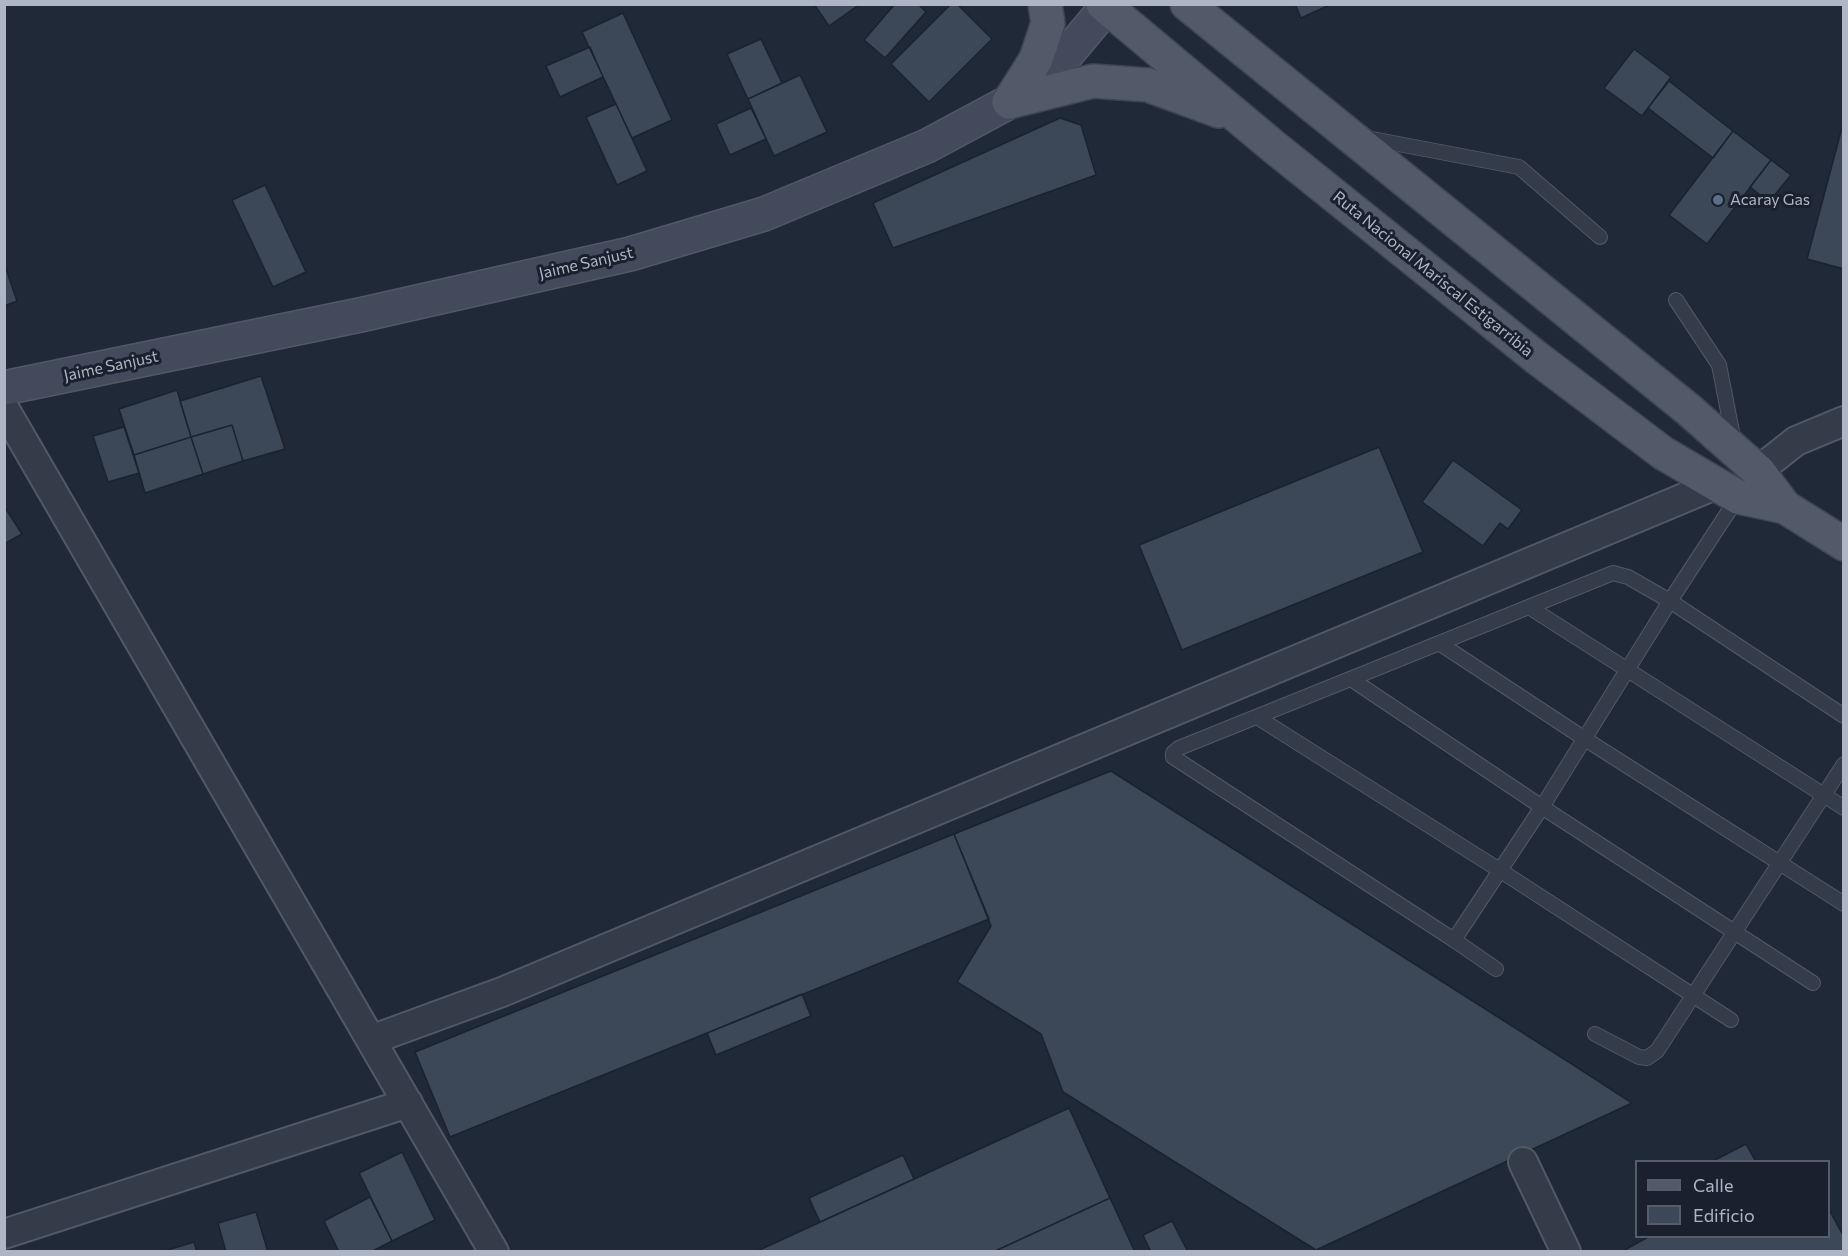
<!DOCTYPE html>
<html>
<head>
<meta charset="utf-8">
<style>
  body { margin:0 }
  #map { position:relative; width:1848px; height:1256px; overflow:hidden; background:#202938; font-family:Commissioner,sans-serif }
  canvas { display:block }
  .frame { position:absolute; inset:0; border:6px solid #aeb6c5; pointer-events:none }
  .legend { position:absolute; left:1635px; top:1160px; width:195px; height:78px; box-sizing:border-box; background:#1a202d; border:2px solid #555c6a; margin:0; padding:8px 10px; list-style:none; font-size:18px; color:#aeb6c5 }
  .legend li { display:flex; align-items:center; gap:12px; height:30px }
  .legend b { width:30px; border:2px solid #555c6a }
</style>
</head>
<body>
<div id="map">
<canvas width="1848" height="1256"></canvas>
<div class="frame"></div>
<ul class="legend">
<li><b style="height:8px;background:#525a69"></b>Calle</li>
<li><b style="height:16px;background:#3c4758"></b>Edificio</li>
</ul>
</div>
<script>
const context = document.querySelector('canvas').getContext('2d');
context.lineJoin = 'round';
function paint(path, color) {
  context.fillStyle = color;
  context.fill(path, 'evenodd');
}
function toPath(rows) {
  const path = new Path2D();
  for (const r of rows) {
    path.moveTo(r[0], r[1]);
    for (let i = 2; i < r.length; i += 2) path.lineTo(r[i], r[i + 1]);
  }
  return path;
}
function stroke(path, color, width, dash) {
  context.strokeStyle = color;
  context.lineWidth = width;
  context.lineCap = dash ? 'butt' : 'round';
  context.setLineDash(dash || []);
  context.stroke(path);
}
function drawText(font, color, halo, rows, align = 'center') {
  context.font = font + ' Commissioner,sans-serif';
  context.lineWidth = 6;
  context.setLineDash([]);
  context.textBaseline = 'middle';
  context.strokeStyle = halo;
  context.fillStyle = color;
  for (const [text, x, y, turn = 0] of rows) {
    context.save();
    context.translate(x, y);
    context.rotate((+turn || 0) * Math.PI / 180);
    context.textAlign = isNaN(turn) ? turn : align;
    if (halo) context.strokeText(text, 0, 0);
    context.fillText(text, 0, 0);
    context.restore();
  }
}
const building = toPath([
  [814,4,860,4,829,26,814,4],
  [895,4,918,4,926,12,885,58,864,40,895,4],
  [951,4,957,4,992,39,929,102,891,64,951,4],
  [1295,4,1332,4,1301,18,1295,4],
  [623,13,672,120,632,138,582,32,623,13],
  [761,39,782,83,748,99,727,54,761,39],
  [590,47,603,77,560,97,546,66,590,47],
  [1634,49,1671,77,1642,116,1604,88,1634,49],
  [800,75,827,132,774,156,748,99,800,75],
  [1669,81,1733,131,1713,158,1648,108,1669,81],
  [616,104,647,171,617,185,586,117,616,104],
  [751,108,766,139,730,155,716,124,751,108],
  [1060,118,1081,125,1096,175,893,248,873,203,1060,118],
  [1844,120,1844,269,1807,259,1844,120],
  [1733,131,1771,160,1707,244,1669,215,1733,131],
  [1771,160,1791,175,1769,202,1750,187,1771,160],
  [265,185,306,272,273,287,232,200,265,185],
  [4,263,17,301,4,306,4,263],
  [261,376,285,449,243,461,232,425,191,437,180,401,261,376],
  [177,390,191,437,134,455,119,409,177,390],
  [232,425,243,461,203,474,191,437,232,425],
  [124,427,139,473,108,482,93,436,124,427],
  [191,437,203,474,145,493,134,455,191,437],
  [1379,447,1423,552,1182,650,1139,545,1379,447],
  [1453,460,1522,510,1508,529,1500,523,1483,546,1422,502,1453,460],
  [4,506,22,534,4,544,4,506],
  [1111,771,1575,1066,1632,1103,1316,1250,1063,1092,1041,1034,957,982,991,926,954,834,1111,771],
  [954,834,989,919,450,1137,415,1052,954,834],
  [802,994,811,1016,716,1055,707,1033,802,994],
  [1069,1108,1110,1198,993,1252,755,1252,1069,1108],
  [1746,1144,1756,1162,1711,1162,1746,1144],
  [402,1152,435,1220,392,1241,359,1173,402,1152],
  [903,1155,914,1179,820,1222,809,1198,903,1155],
  [370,1197,392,1241,371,1252,339,1252,324,1221,370,1197],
  [1110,1198,1135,1252,993,1252,1110,1198],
  [1828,1208,1844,1237,1844,1252,1621,1252,1650,1236,1828,1236,1828,1208],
  [256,1212,268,1252,226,1252,218,1223,256,1212],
  [1172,1221,1188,1252,1151,1252,1143,1235,1172,1221],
  [194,1242,197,1252,161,1252,194,1242]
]);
paint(building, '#3c4758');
stroke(building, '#1b222f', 1.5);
const service = toPath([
  [1367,138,1519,167,1600,237],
  [1676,300,1719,365,1734,442],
  [1529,607,1844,808],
  [1439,643,1585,739,1844,904],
  [1351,679,1542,807,1813,983],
  [1257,717,1501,871,1731,1020],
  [1454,940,1173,757,1173,753,1179,748,1613,573,1628,577,1670,601,1844,716],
  [1496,969,1454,940,1542,807,1670,601,1738,497],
  [1595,1034,1639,1057,1647,1058,1657,1051,1844,764]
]);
const minor = toPath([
  [4,408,494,1252],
  [1758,471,1796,441,1844,421],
  [371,1040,502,992,1715,485],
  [1523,1162,1566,1252],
  [4,1234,408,1103]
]);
const secondary = toPath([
  [4,388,360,315,630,254,764,214,927,146,1009,102,1062,60,1109,4]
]);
const primary = toPath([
  [1103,4,1274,147,1537,358,1663,453,1738,497,1785,507,1844,544],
  [1187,4,1689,410,1758,471,1785,507],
  [1009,102,1093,81,1148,85,1219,111],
  [1009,102,1036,59,1048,23,1045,4]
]);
stroke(service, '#515966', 16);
stroke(minor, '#515966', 32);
stroke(secondary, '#515966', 36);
stroke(primary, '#3d4452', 36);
stroke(service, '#343b49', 14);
stroke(minor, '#343b49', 28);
stroke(secondary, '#424a5c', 33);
stroke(primary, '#525a69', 33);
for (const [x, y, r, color] of [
  [1718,200,6,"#5c6f8a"]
]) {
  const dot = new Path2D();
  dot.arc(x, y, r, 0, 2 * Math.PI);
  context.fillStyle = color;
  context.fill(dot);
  stroke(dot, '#1a202d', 2);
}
drawText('16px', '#aeb6c5', '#1a202d', [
  ["Acaray Gas",1730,200]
], 'left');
drawText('16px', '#aeb6c5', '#1a202d', [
  ["Jaime Sanjust",586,263,-13],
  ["Ruta Nacional Mariscal Estigarribia",1433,274,39],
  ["Jaime Sanjust",111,366,-12]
]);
</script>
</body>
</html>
